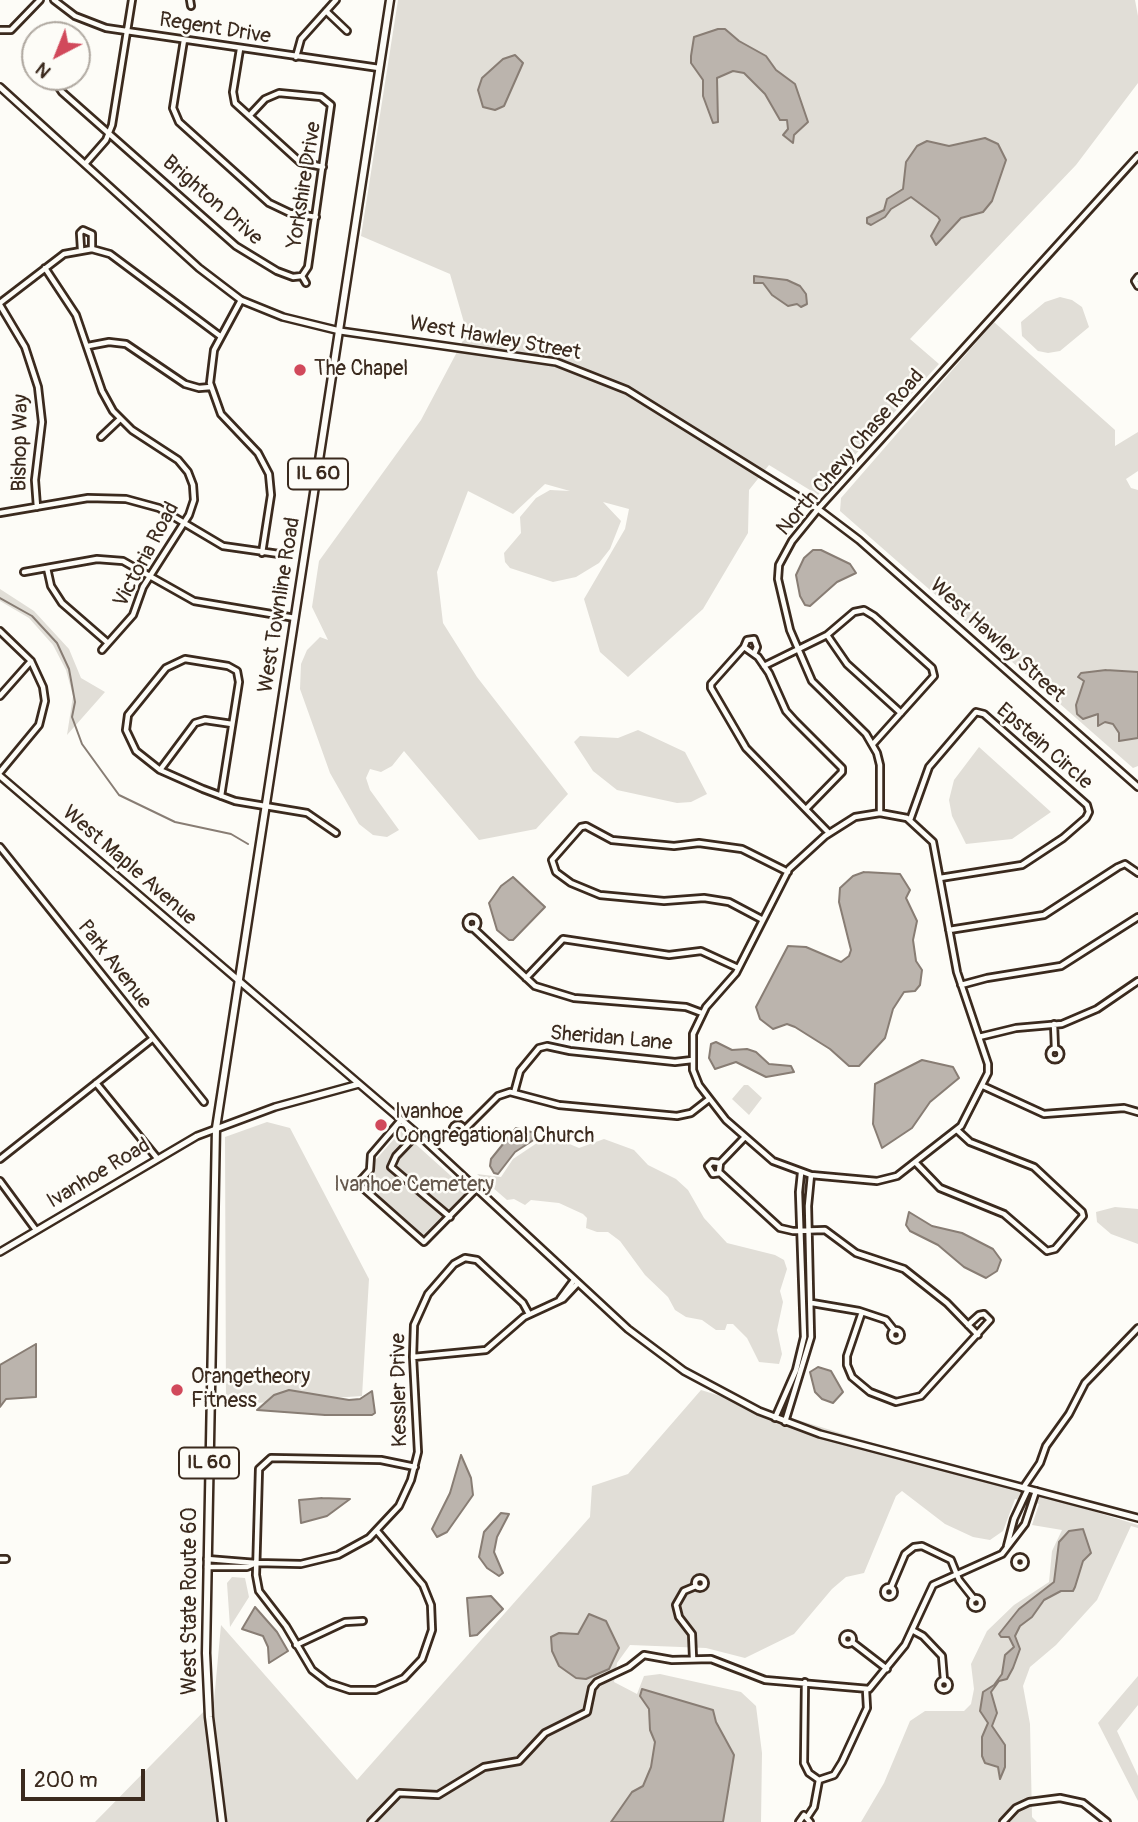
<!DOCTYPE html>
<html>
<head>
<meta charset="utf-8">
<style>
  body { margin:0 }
  #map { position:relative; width:1138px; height:1822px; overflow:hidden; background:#fdfcf7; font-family:Pangolin,sans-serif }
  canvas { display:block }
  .north { position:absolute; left:21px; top:21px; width:70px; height:70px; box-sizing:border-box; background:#fdfcf7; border:2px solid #afa8a0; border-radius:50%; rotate:222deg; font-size:19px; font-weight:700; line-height:28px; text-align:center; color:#3b2a1e }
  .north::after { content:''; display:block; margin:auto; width:24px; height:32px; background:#d1495b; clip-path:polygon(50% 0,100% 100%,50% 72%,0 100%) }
  .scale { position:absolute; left:21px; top:1769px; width:124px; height:32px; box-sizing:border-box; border:4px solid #3b2a1e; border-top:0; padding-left:9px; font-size:21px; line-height:24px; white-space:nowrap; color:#3b2a1e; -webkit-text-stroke:5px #fdfcf7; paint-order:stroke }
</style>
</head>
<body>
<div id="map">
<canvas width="1138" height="1822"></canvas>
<div class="north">N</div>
<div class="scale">200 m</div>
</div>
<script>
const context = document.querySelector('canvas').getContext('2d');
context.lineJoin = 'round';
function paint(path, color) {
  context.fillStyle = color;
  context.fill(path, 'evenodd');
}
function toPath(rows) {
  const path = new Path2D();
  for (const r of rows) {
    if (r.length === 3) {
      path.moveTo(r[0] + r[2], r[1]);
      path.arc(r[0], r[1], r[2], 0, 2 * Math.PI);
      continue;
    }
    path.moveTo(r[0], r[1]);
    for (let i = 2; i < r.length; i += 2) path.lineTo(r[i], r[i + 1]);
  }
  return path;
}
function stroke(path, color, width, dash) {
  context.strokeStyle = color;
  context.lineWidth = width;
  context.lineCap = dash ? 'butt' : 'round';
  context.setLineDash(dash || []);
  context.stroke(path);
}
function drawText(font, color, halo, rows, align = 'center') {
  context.font = font + ' Pangolin,sans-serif';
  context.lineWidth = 5;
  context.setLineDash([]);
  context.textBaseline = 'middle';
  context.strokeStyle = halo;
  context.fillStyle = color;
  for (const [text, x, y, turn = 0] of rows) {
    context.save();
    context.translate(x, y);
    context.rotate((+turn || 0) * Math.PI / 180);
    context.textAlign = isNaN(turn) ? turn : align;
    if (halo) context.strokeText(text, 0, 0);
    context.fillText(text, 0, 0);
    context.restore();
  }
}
paint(toPath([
  [398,0,1135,0,1138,16,1138,83,1076,165,910,339,939,364,818,495,769,465,749,490,748,533,703,609,628,677,600,652,584,599,625,529,629,509,603,502,621,521,610,549,599,563,576,577,553,582,510,568,505,562,504,553,521,533,520,517,536,498,550,490,570,491,545,484,513,514,468,491,437,572,443,623,477,677,568,794,536,829,479,840,404,751,392,766,381,772,370,769,366,778,370,790,399,830,387,837,373,835,359,824,330,773,300,689,301,664,307,650,320,637,328,640,312,607,319,561,421,420,467,333,450,274,361,236],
  [1060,297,1072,300,1082,307,1089,327,1060,351,1048,353,1038,351,1022,336,1021,322,1045,302],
  [994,322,1115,430,1115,446,1138,432,1138,471,1126,479,1131,488,1138,490,1138,766,1133,768,840,511,841,498],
  [0,589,34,611,69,649,81,678,105,692,67,735,73,696,66,670,53,645,29,618,0,601],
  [638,730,685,752,707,794,691,802,677,803,617,790,593,771,574,742,580,736,618,738],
  [979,747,1051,812,1012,839,966,844,952,816,949,800,954,780],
  [744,1085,748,1085,762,1098,749,1115,732,1099],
  [267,1122,290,1128,369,1279,362,1396,226,1405,225,1137],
  [401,1131,470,1193,425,1240,358,1180],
  [543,1139,560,1140,579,1148,604,1139,634,1150,648,1165,676,1179,688,1190,704,1218,727,1243,775,1255,784,1260,787,1269,780,1291,783,1302,777,1330,782,1354,779,1364,759,1362,747,1338,733,1324,727,1324,725,1330,716,1330,702,1320,686,1317,675,1310,668,1297,645,1275,620,1241,608,1232,597,1232,586,1228,587,1218,583,1214,559,1203,531,1200,525,1205,514,1199,507,1200,477,1174,501,1177,513,1159],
  [1115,1207,1138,1209,1138,1244,1111,1234,1097,1222,1096,1212],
  [701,1390,1138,1525,1138,1528,1131,1526,1097,1600,1056,1645,1030,1667,1023,1686,1030,1724,1032,1817,1037,1822,861,1822,884,1783,910,1721,925,1711,964,1711,971,1704,974,1689,971,1664,987,1631,1014,1605,1049,1582,1052,1551,1062,1530,1032,1525,1039,1504,1015,1499,1003,1531,990,1540,973,1537,945,1524,902,1491,896,1496,864,1573,846,1577,832,1589,794,1634,745,1658,706,1648,630,1645,617,1663,614,1682,637,1694,644,1676,660,1674,741,1692,756,1706,762,1753,761,1822,95,1822,214,1701,221,1625,357,1780,590,1517,592,1486,628,1474],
  [232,1577,245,1578,249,1597,230,1627,227,1583],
  [1138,1676,1138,1705,1117,1731,1138,1776,1138,1801,1098,1723]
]), '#e1ded7');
const water = toPath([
  [718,29,725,29,739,41,766,56,776,70,795,84,808,122,794,135,793,143,783,135,788,129,787,120,780,120,765,94,744,73,733,71,717,78,718,122,713,123,703,96,703,80,691,63,691,56,694,37,718,29],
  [515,55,523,63,504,106,495,110,483,107,478,90,482,78,503,59,515,55],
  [985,138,998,144,1006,160,992,201,983,212,961,218,936,245,931,236,940,220,938,217,911,197,891,209,885,217,871,225,867,223,867,218,884,210,887,199,903,189,906,162,917,146,927,141,949,146,985,138],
  [754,276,787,280,800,286,806,294,807,304,801,307,797,304,788,306,772,295,763,283,754,283,754,276],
  [813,550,821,550,850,564,856,573,837,582,810,606,805,605,800,596,796,575,804,558,813,550],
  [1106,670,1138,672,1138,738,1119,741,1119,733,1113,724,1105,722,1098,726,1098,714,1083,719,1077,714,1076,705,1084,681,1078,677,1081,673,1106,670],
  [864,872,900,874,910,890,906,898,917,921,913,940,916,961,922,970,920,985,915,991,904,992,893,1009,885,1038,859,1066,849,1066,830,1049,795,1027,787,1024,773,1029,760,1019,756,1007,788,946,806,947,841,962,849,956,851,950,839,902,840,888,853,876,864,872],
  [513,877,545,907,513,940,509,940,497,930,489,903,501,886,513,877],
  [716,1042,732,1050,747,1049,756,1052,769,1064,791,1066,794,1072,766,1077,736,1062,715,1069,709,1058,711,1044,716,1042],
  [922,1060,953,1067,959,1078,930,1102,912,1128,882,1148,873,1124,875,1084,922,1060],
  [516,1128,535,1133,535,1139,515,1152,498,1174,494,1173,490,1166,491,1159,516,1128],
  [909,1212,932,1226,962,1233,993,1249,1001,1260,997,1271,986,1278,964,1267,938,1245,910,1231,906,1225,909,1212],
  [36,1344,36,1397,6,1399,0,1407,0,1365,36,1344],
  [818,1367,831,1371,843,1392,833,1403,822,1399,815,1392,810,1372,818,1367],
  [289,1390,349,1400,360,1399,372,1391,375,1413,372,1415,325,1415,257,1410,274,1395,289,1390],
  [461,1455,471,1478,473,1495,447,1532,437,1537,432,1529,450,1493,461,1455],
  [322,1498,350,1499,327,1516,301,1523,299,1500,322,1498],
  [501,1513,509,1514,497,1537,494,1552,503,1573,499,1576,487,1568,479,1557,484,1532,501,1513],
  [1083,1529,1091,1553,1083,1561,1075,1587,1073,1591,1061,1591,1044,1600,1032,1617,1020,1626,1015,1636,1020,1649,1013,1668,1007,1679,999,1681,991,1692,997,1713,992,1726,1005,1745,1005,1767,1000,1779,998,1767,985,1763,982,1756,982,1737,988,1723,980,1711,983,1692,994,1685,1002,1674,1005,1655,1014,1647,1009,1637,1001,1637,999,1634,1019,1609,1054,1582,1059,1542,1069,1531,1083,1529],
  [491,1596,503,1609,477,1635,470,1636,467,1598,491,1596],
  [255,1607,277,1632,288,1651,269,1663,268,1647,263,1636,242,1629,255,1607],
  [589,1614,606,1621,619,1648,609,1669,586,1679,576,1678,559,1666,552,1651,551,1637,559,1633,578,1634,589,1614],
  [642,1689,713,1710,716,1722,734,1755,723,1822,611,1822,632,1792,643,1786,651,1767,655,1742,650,1730,649,1709,640,1696,642,1689]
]);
paint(water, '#bbb4ad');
stroke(water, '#887d74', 2);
stroke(toPath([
  [0,598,32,616,57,643,69,669,75,702,72,717,82,744,119,795,175,822,231,834,248,844]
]), '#887d74', 2);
const street = toPath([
  [54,0,75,16,106,28,379,68],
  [190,0,191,6],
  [326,11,347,31],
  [0,30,11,30,40,0],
  [184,40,173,108,179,122,269,203,290,213,316,217],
  [240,49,233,92,235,103,300,162,323,167],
  [296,57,301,39,336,0],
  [52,77,62,92,236,246,277,271,293,277,302,276],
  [250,115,265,99,279,93,321,97,331,105,308,267,302,276],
  [85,164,106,140,112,125,132,0],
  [81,249,80,233,83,230,92,234,92,249],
  [45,268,76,315,102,391,113,411,132,430,178,460,188,472,193,485,194,500,189,515,143,587,133,615,102,650],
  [302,276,306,283],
  [1138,277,1135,281,1138,286],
  [241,300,214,350,210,383,221,414,258,453,269,474,271,495,262,553],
  [0,303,64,254,92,249,110,254,220,336],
  [0,305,25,347,38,387,42,422,35,480,37,507],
  [88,346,109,342,126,344,185,384,199,388,211,387],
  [101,437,120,419],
  [0,513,88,498,126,499,159,508,223,546,286,555],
  [47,568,51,586,62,603,108,643],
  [24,572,97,559,123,561,194,601,295,618],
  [0,631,31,661,43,687,45,701,39,725,0,772],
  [827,635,847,664,901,713],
  [744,647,747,640,754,639,757,647,754,654],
  [764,666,827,635,854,612,864,610,874,616,932,668,934,676,873,744],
  [0,696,31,661],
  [160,770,195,723,205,720,232,724],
  [221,796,239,682,237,671,228,666,185,659,166,668,128,715,126,730,136,751,160,770,203,789,235,801,307,813,336,833],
  [806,809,842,772,842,768,795,721,786,711,769,673,758,657,744,647,711,684,711,688,746,748,829,833],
  [880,813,907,818,933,842,957,972,988,1064,988,1073,961,1126,897,1176,877,1181,811,1175,773,1161,726,1120,699,1085,693,1070,693,1034,706,1007,736,973,789,869,825,836,855,817,880,813],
  [880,813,880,765,877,753,866,734,812,681,790,630,778,579,779,565,792,541,818,509,1138,156],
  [910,820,929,767,976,712,984,714,1087,805,1089,812,1086,818,1063,838,1022,865,940,878],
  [0,847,204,1102],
  [472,923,5.5],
  [763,920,729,902,704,898,664,901,600,895,571,883,556,872,552,860,581,827,586,826,612,840,674,846,699,843,742,849,788,872],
  [473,928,535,986,574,998,686,1007,702,1013],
  [949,930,1044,915,1118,867,1125,864,1138,873],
  [526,978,563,939,669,955,701,951,738,968],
  [961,985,987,978,1061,966,1138,917],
  [1054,1024,1055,1049],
  [979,1037,1016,1028,1062,1024,1097,1009,1138,981],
  [1055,1054,5.5],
  [96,1083,157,1158],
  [983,1086,1044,1114,1124,1108,1138,1112],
  [514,1093,520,1071,539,1048,547,1046,570,1051,675,1062,692,1060],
  [401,1120,371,1155,370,1170,360,1181,362,1187,424,1242,477,1188],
  [458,1130,5.5],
  [463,1131,498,1096,510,1092,559,1105,677,1116,691,1113,709,1099],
  [417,1134,396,1156,391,1167,450,1217],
  [744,1138,720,1163,719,1172,780,1228,793,1231,825,1230,856,1253,904,1269,947,1303,978,1335],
  [0,1159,152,1039],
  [915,1162,940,1188,1004,1214,1047,1251,1055,1249,1083,1216,1082,1212,1034,1167,970,1142,957,1130],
  [720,1173,713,1174,708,1166,712,1162,720,1163],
  [0,1181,36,1230],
  [560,1299,574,1280],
  [812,1303,859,1311,886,1320,894,1330],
  [862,1312,847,1356,847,1365,852,1377,870,1392,896,1402,921,1396,990,1320,984,1314,979,1315,968,1325],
  [896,1335,5],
  [413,1357,486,1350,524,1317,563,1299,578,1283],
  [775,1418,796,1370,804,1337,799,1192,801,1173],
  [785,1422,811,1337,808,1206,811,1175],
  [1023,1488,1040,1463,1046,1446,1069,1414,1085,1383,1138,1328],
  [377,1531,423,1585,431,1605,432,1630,422,1659,404,1678,376,1690,350,1690,329,1683,312,1670,286,1626,259,1591,256,1575,259,1469,271,1458,381,1460,415,1467],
  [1007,1546,1014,1519,1028,1489],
  [1020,1562,5],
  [0,1559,6,1559],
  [207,1559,256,1563,247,1567,207,1567],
  [256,1563,301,1564,338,1555,369,1538,399,1506,411,1480,418,1452,413,1357,414,1325,428,1294,454,1264,465,1258,477,1260,523,1303,529,1314],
  [700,1583,5],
  [891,1587,905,1554,914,1547,922,1546,951,1560,959,1580,974,1599],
  [889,1592,5],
  [976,1603,5],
  [912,1630,923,1636,942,1656,944,1680],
  [848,1639,5],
  [852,1642,887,1669],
  [296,1645,345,1622,363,1621],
  [693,1658,692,1634,679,1617,676,1605,684,1591,696,1586],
  [944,1685,5],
  [805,1682,804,1763,809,1773,819,1780,834,1775,842,1762,867,1708,866,1690],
  [808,1816,814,1807,819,1780],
  [371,1822,399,1793,438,1795,484,1767,519,1761,545,1733,587,1712,592,1688,597,1682,629,1667,644,1655,672,1660,711,1659,765,1680,869,1689,905,1645,933,1585,1002,1554,1025,1524,1036,1491],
  [799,1822,804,1815,810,1822],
  [1003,1822,1016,1808,1029,1802,1060,1798,1083,1803,1107,1822]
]);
const secondary = toPath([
  [0,87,199,268,241,300,283,317,340,331,556,362,627,390,818,509,859,540,1138,787],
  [0,776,420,1136,628,1329,684,1371,759,1411,820,1434,1138,1518],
  [0,1252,197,1136,275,1107,359,1084]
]);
const primary = toPath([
  [222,1822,209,1717,206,1653,216,1128,390,0]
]);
stroke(street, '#3b2a1e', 10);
stroke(secondary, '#3b2a1e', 10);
stroke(primary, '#3b2a1e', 11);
stroke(street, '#fdfcf7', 4.5);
stroke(secondary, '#fdfcf7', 5);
stroke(primary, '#fdfcf7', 6);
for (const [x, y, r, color] of [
  [300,370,7,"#d1495b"],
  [381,1125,7,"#d1495b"],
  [177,1390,7,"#d1495b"]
]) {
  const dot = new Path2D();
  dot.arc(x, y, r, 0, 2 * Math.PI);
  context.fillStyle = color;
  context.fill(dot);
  stroke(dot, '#fdfcf7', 2.5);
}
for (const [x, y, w] of [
  [318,474,60],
  [209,1463,60]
]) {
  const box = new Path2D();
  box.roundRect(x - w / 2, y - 15.5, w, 31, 5);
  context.fillStyle = '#fdfcf7';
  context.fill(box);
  stroke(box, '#3b2a1e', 2);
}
drawText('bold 19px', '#3b2a1e', null, [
  ["IL 60",318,474],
  ["IL 60",209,1463]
]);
drawText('21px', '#3b2a1e', '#fdfcf7', [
  ["Regent Drive",215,29,9],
  ["Yorkshire Drive",305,185,-81],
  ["Brighton Drive",212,201,41],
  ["West Hawley Street",495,339,10],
  ["Bishop Way",21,443,-89],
  ["North Chevy Chase Road",851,453,-49],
  ["Victoria Road",147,555,-62],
  ["West Townline Road",280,605,-81],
  ["West Hawley Street",997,641,42],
  ["Epstein Circle",1044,747,41],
  ["West Maple Avenue",129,866,41],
  ["Park Avenue",114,965,52],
  ["Sheridan Lane",611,1039,5],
  ["Ivanhoe Road",99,1174,-31],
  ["Kessler Drive",400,1390,-91],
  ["West State Route 60",191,1601,-90]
]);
drawText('21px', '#3b2a1e', '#fdfcf7', [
  ["The Chapel",314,370],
  ["Ivanhoe",395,1113],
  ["Congregational Church",395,1137],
  ["Orangetheory",191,1378],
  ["Fitness",191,1402]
], 'left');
drawText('21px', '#64574c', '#fdfcf7', [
  ["Ivanhoe Cemetery",414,1186]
]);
</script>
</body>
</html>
